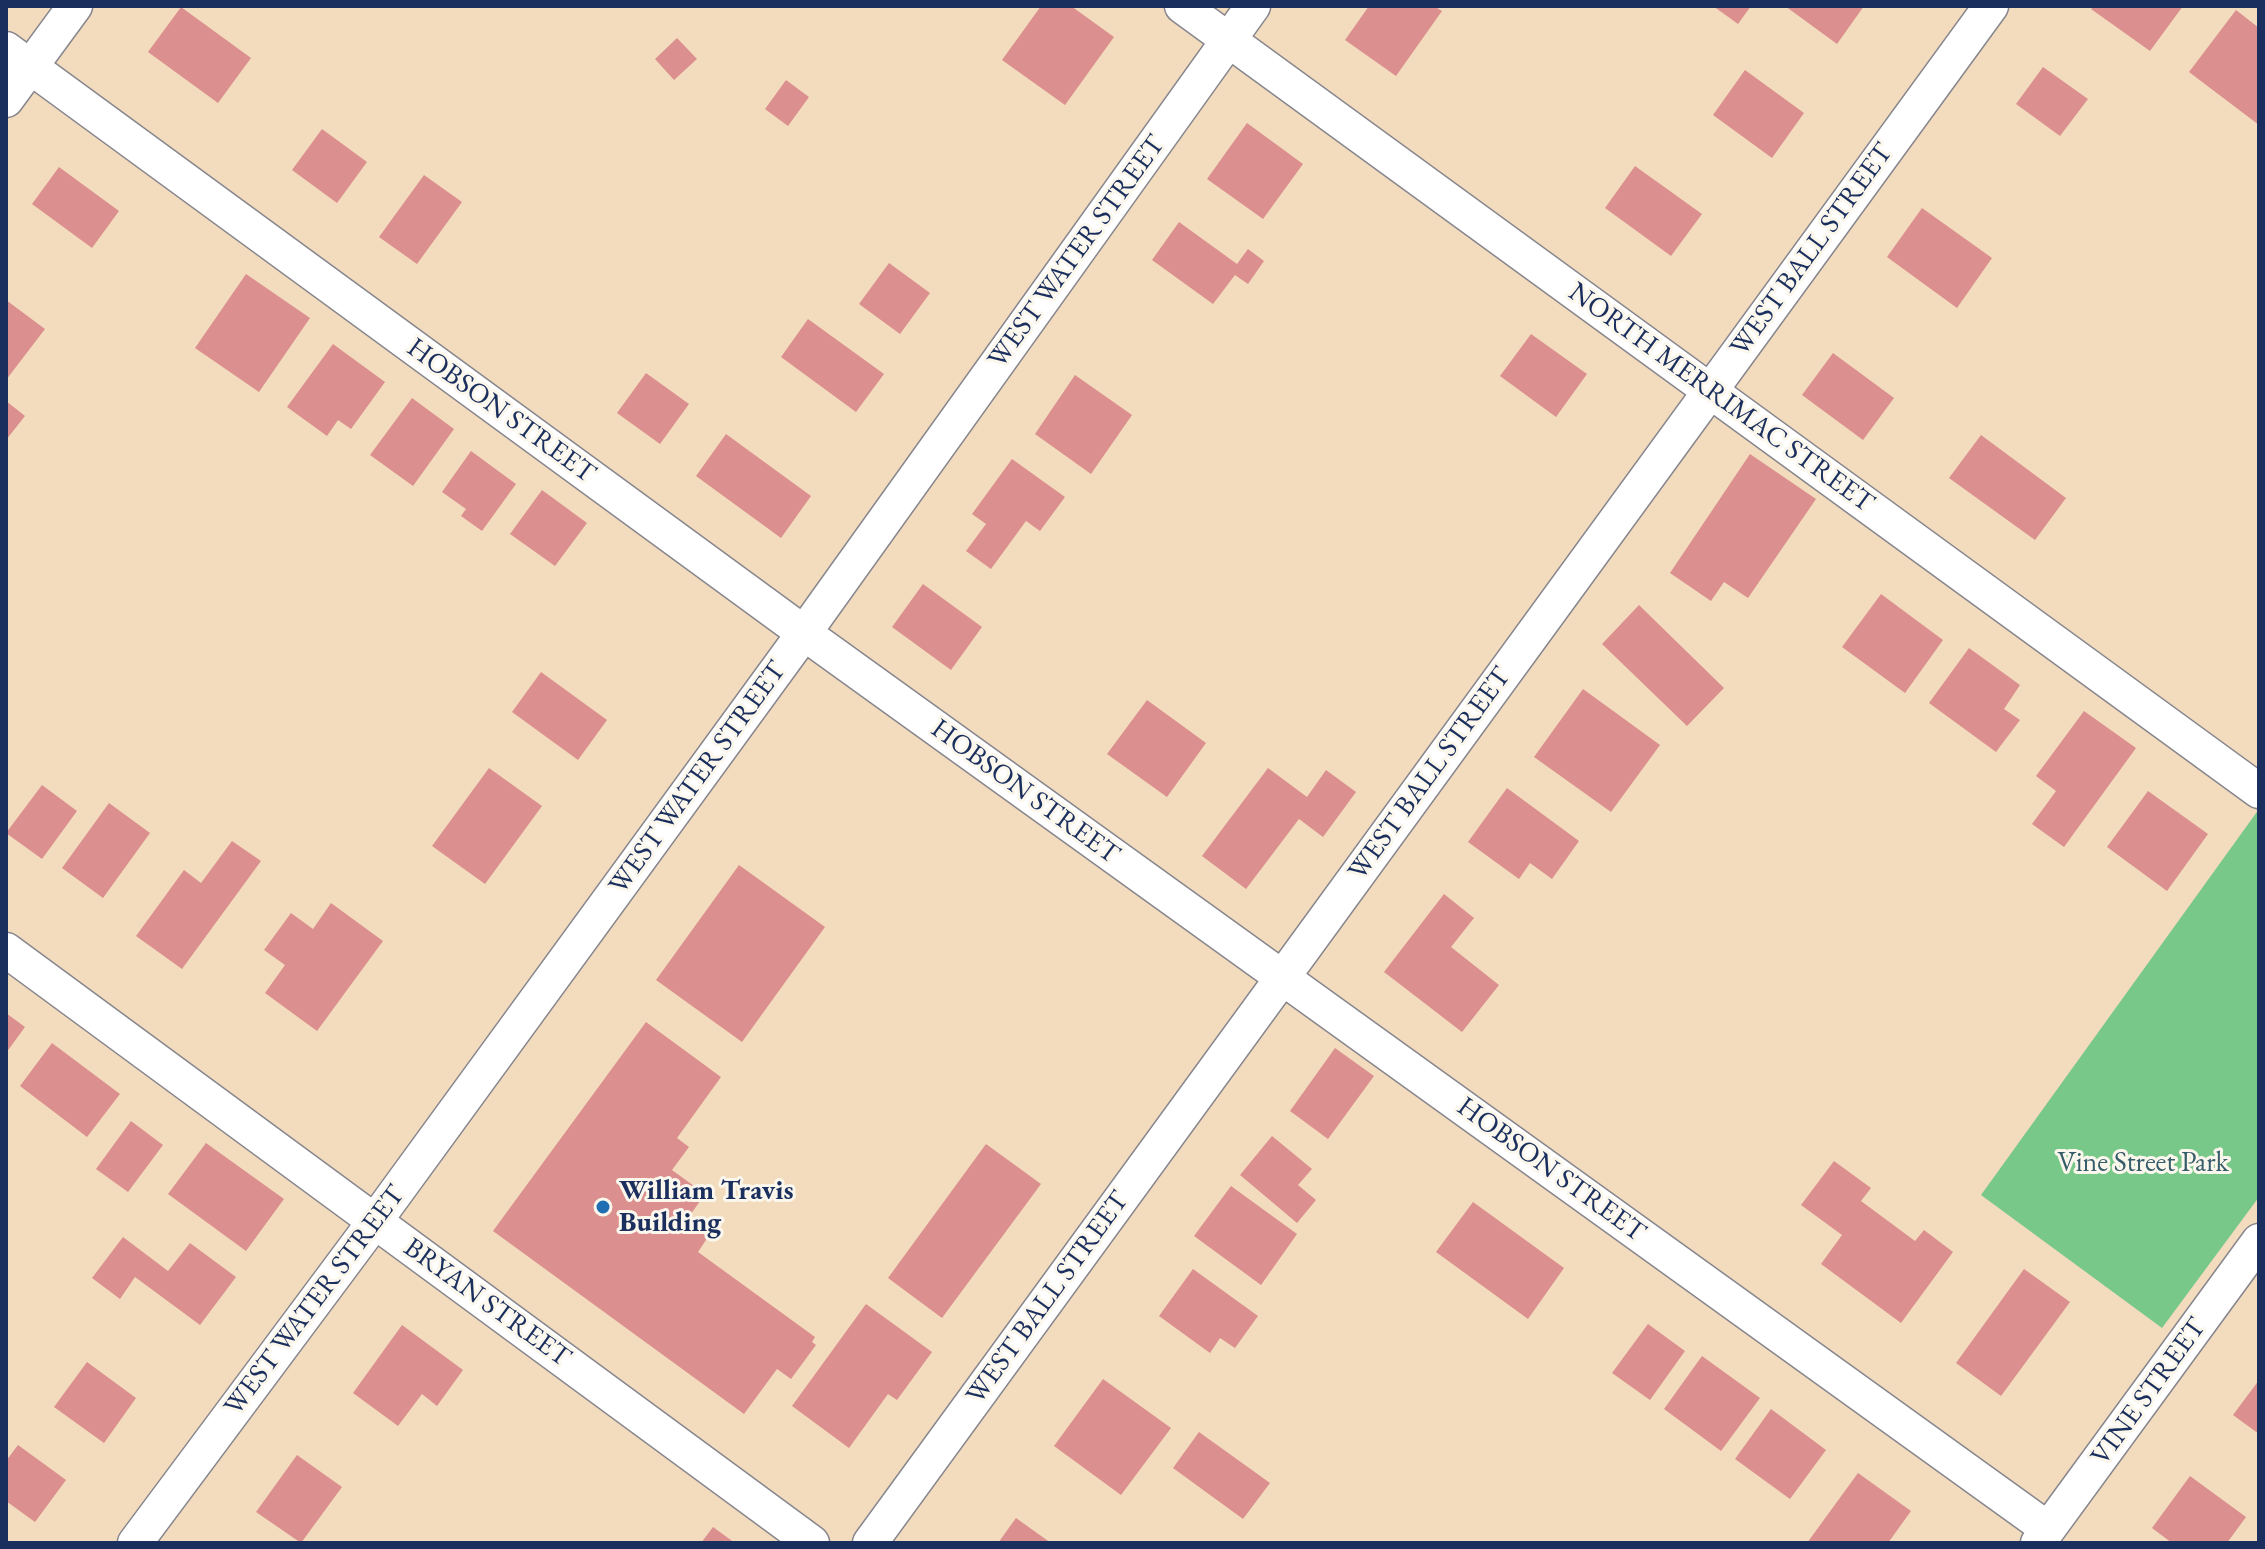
<!DOCTYPE html>
<html>
<head>
<meta charset="utf-8">
<style>
  body { margin:0 }
  #map { position:relative; width:2265px; height:1549px; overflow:hidden; background:#f3dcbd; font-family:"EB Garamond",serif }
  canvas { display:block }
  .frame { position:absolute; inset:0; border:8px solid #1b2f5e; pointer-events:none }
</style>
</head>
<body>
<div id="map">
<canvas width="2265" height="1549"></canvas>
<div class="frame"></div>
</div>
<script>
const context = document.querySelector('canvas').getContext('2d');
context.lineJoin = 'round';
function paint(path, color) {
  context.fillStyle = color;
  context.fill(path, 'evenodd');
}
function toPath(rows) {
  const path = new Path2D();
  for (const r of rows) {
    path.moveTo(r[0], r[1]);
    for (let i = 2; i < r.length; i += 2) path.lineTo(r[i], r[i + 1]);
  }
  return path;
}
function stroke(path, color, width, dash) {
  context.strokeStyle = color;
  context.lineWidth = width;
  context.lineCap = dash ? 'butt' : 'round';
  context.setLineDash(dash || []);
  context.stroke(path);
}
function drawText(font, color, halo, rows, align = 'center') {
  context.font = font + ' "EB Garamond",serif';
  context.lineWidth = 6;
  context.setLineDash([]);
  context.textBaseline = 'middle';
  context.strokeStyle = halo;
  context.fillStyle = color;
  for (const [text, x, y, turn = 0] of rows) {
    context.save();
    context.translate(x, y);
    context.rotate((+turn || 0) * Math.PI / 180);
    context.textAlign = isNaN(turn) ? turn : align;
    if (halo) context.strokeText(text, 0, 0);
    context.fillText(text, 0, 0);
    context.restore();
  }
}
paint(toPath([
  [2259,809,2259,1197,2162,1328,1981,1195]
]), '#78c889');
paint(toPath([
  [1041,6,1071,6,1114,37,1065,105,1002,60],
  [1369,6,1434,6,1442,11,1396,76,1345,40],
  [1713,6,1751,6,1738,24],
  [1785,6,1864,6,1837,44],
  [2094,6,2183,6,2150,51,2091,9],
  [181,7,251,58,218,103,148,52],
  [2236,10,2259,28,2259,125,2189,72],
  [677,38,697,59,674,80,655,59],
  [2043,67,2088,99,2060,136,2016,104],
  [1745,70,1804,113,1772,158,1713,115],
  [786,80,809,97,788,126,765,109],
  [1247,123,1303,164,1263,219,1207,179],
  [322,129,367,162,337,203,292,170],
  [1635,166,1702,214,1671,256,1605,208],
  [59,167,119,211,92,248,32,204],
  [424,175,462,202,417,264,379,237],
  [1922,208,1992,258,1957,308,1887,257],
  [1179,222,1237,264,1248,249,1264,261,1248,284,1235,275,1213,304,1152,260],
  [889,263,930,293,900,334,859,304],
  [246,274,310,318,259,392,195,348],
  [6,300,45,329,6,380],
  [808,319,884,374,856,412,781,357],
  [1531,334,1587,374,1556,417,1500,376],
  [333,344,385,382,351,429,338,420,327,436,287,407],
  [1833,353,1894,398,1863,440,1802,395],
  [646,373,689,404,660,444,617,413],
  [1075,375,1132,415,1091,474,1035,434],
  [412,398,454,429,413,486,370,455],
  [6,401,25,416,6,440],
  [726,434,811,496,781,538,696,476],
  [1981,435,2066,498,2035,540,1949,478],
  [471,451,516,484,482,531,461,516,466,509,442,492],
  [1750,454,1816,499,1748,598,1724,582,1711,601,1670,573],
  [1012,459,1065,497,1040,531,1026,521,991,569,966,551,986,524,972,514],
  [542,490,587,523,555,566,510,534],
  [923,584,982,627,951,670,892,627],
  [1881,594,1943,640,1905,693,1842,647],
  [1639,605,1724,688,1687,726,1602,644],
  [1969,648,2020,685,2004,709,2020,720,1996,752,1929,703],
  [541,672,607,720,578,760,512,712],
  [1583,689,1660,745,1611,812,1534,757],
  [1147,700,1206,743,1167,797,1107,754],
  [2084,711,2136,748,2064,847,2032,824,2056,791,2036,776],
  [489,768,542,806,485,884,432,846],
  [1268,768,1307,797,1326,770,1356,792,1323,837,1299,819,1246,889,1202,856],
  [42,785,77,811,42,859,6,833],
  [1507,788,1579,841,1552,879,1530,863,1519,879,1468,842],
  [2148,791,2208,834,2167,891,2107,847],
  [109,803,150,833,103,898,62,868],
  [232,841,261,861,182,969,136,936,184,870,201,883],
  [739,865,825,927,742,1042,656,980],
  [1444,894,1474,918,1451,947,1499,985,1462,1032,1384,972],
  [331,903,383,941,317,1031,265,993,285,965,264,950,291,913,313,929],
  [6,1013,25,1027,6,1053],
  [646,1022,721,1077,677,1138,689,1147,672,1170,705,1194,686,1221,708,1237,698,1252,815,1337,812,1342,816,1345,791,1379,777,1369,744,1414,493,1231],
  [52,1043,120,1094,87,1137,20,1086],
  [1335,1048,1374,1076,1328,1139,1290,1111],
  [131,1121,163,1145,128,1192,96,1169],
  [1272,1136,1312,1169,1298,1185,1316,1200,1297,1223,1240,1175],
  [206,1143,284,1199,246,1251,168,1194],
  [986,1144,1041,1184,942,1318,888,1278],
  [1834,1161,1871,1188,1861,1201,1915,1241,1924,1230,1953,1252,1901,1323,1821,1264,1842,1235,1801,1205],
  [1231,1186,1297,1234,1261,1285,1194,1236],
  [1473,1202,1564,1268,1528,1319,1436,1252],
  [123,1237,168,1271,190,1243,236,1277,200,1325,135,1277,120,1299,92,1278],
  [1193,1269,1258,1316,1235,1348,1220,1338,1210,1353,1159,1316],
  [2024,1269,2070,1302,2001,1396,1956,1363],
  [866,1304,932,1352,897,1400,888,1394,849,1448,792,1406],
  [1648,1324,1685,1351,1650,1400,1612,1373],
  [402,1325,463,1370,437,1406,422,1394,398,1426,353,1393],
  [1702,1356,1760,1398,1721,1451,1664,1409],
  [87,1362,136,1398,104,1443,54,1407],
  [1103,1379,1171,1428,1121,1495,1054,1446],
  [2259,1380,2259,1434,2233,1415],
  [1771,1409,1826,1450,1790,1499,1735,1459],
  [1199,1432,1270,1483,1243,1519,1173,1468],
  [18,1445,66,1480,35,1522,6,1501,6,1461],
  [297,1455,342,1487,301,1543,256,1512],
  [1858,1473,1911,1511,1888,1543,1807,1543],
  [2190,1476,2246,1517,2227,1543,2172,1543,2152,1528],
  [1016,1518,1051,1543,998,1543],
  [713,1527,735,1543,701,1543]
]), '#db8f8e');
const minor = toPath([
  [1182,6,2259,791],
  [6,49,804,633,2048,1529],
  [6,100,75,6],
  [6,950,812,1543],
  [135,1543,375,1221,804,633,1253,6],
  [870,1543,1991,6],
  [2038,1543,2259,1241]
]);
stroke(minor, '#87868e', 37);
stroke(minor, '#fff', 34);
for (const [x, y, r, color] of [
  [603,1207,8,"#1f6fb2"]
]) {
  const dot = new Path2D();
  dot.arc(x, y, r, 0, 2 * Math.PI);
  context.fillStyle = color;
  context.fill(dot);
  stroke(dot, '#fbf7ec', 3);
}
drawText('28px', '#1b2f5e', '#fbf7ec', [
  ["WEST BALL STREET",1812,250,-54],
  ["WEST WATER STREET",1077,252,-54],
  ["NORTH MERRIMAC STREET",1721,398,36],
  ["HOBSON STREET",501,411,36],
  ["WEST BALL STREET",1430,774,-54],
  ["WEST WATER STREET",698,778,-54],
  ["HOBSON STREET",1025,792,36],
  ["HOBSON STREET",1551,1170,36],
  ["WEST BALL STREET",1048,1298,-54],
  ["WEST WATER STREET",315,1301,-53],
  ["BRYAN STREET",487,1303,36],
  ["VINE STREET",2149,1392,-54]
]);
drawText('28px', '#375d6b', '#fbf7ec', [
  ["Vine Street Park",2143,1163]
]);
drawText('bold 28px', '#1b2f5e', '#fbf7ec', [
  ["William Travis",619,1191],
  ["Building",619,1223]
], 'left');
</script>
</body>
</html>
